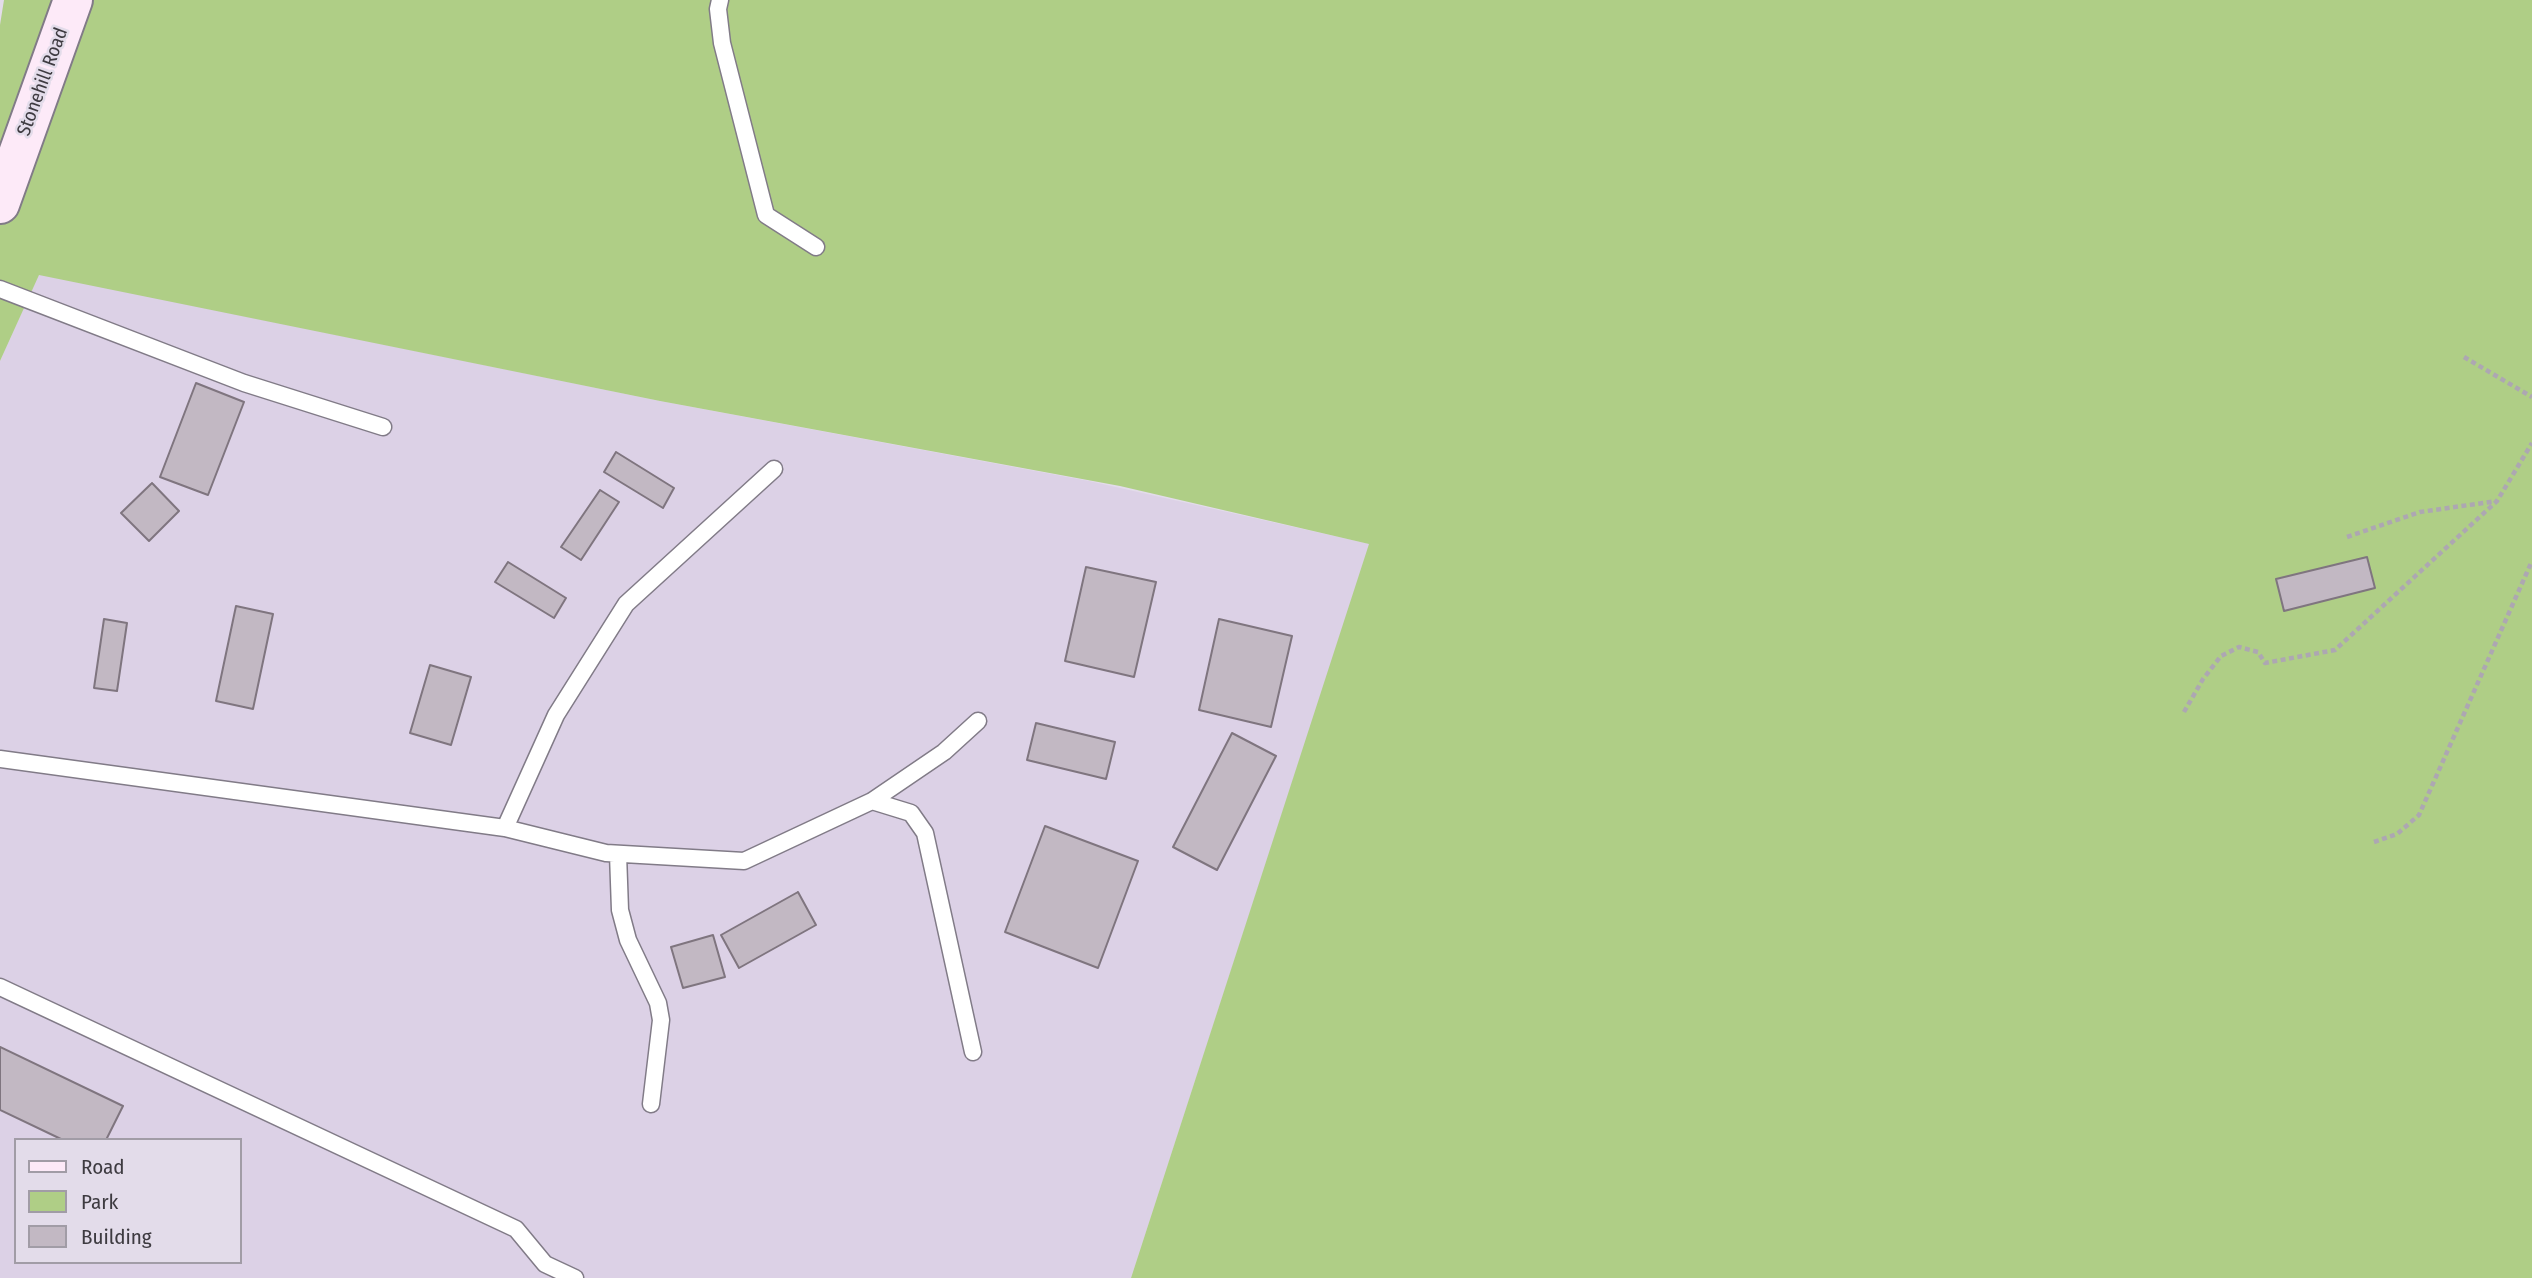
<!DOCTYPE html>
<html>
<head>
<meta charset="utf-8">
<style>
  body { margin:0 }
  #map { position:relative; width:2532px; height:1278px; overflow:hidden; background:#e3dcea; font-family:"Fira Sans Condensed",sans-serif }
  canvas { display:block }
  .legend { position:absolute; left:14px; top:1138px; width:228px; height:126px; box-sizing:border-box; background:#e3dcea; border:2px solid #a19ca6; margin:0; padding:9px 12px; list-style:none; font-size:21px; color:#3e3b41 }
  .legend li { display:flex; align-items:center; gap:14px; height:35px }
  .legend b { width:35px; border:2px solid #a19ca6 }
</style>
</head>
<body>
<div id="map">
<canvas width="2532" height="1278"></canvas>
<ul class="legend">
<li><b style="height:9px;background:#fdeaf8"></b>Road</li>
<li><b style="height:19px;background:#afce86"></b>Park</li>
<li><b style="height:19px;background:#c2b8c3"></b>Building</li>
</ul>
</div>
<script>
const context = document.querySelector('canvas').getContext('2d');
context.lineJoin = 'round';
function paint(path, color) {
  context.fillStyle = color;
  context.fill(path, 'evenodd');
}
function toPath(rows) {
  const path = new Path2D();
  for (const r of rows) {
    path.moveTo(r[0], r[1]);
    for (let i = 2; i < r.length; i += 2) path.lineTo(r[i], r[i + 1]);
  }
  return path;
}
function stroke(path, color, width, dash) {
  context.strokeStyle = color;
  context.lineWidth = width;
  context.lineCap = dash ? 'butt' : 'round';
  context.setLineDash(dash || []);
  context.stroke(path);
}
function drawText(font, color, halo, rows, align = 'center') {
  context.font = font + ' "Fira Sans Condensed",sans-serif';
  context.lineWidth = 5;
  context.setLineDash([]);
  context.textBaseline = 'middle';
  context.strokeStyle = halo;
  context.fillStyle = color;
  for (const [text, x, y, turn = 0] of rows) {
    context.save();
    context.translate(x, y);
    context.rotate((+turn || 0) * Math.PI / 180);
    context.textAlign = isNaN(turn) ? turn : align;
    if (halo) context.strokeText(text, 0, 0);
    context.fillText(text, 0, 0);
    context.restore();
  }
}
paint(toPath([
  [39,274,660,401,1089,481,1370,544,1131,1278,0,1278,0,361],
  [16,1140,240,1140,240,1262,16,1262]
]), '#dcd1e6');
paint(toPath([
  [4,0,2532,0,2532,1278,1131,1278,1369,544,1120,486,660,401,39,275,0,361,0,25]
]), '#afce86');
const building = toPath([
  [196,383,244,402,208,495,160,477,196,383],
  [616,452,674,488,663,508,604,472,616,452],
  [152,483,179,511,149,541,121,513,152,483],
  [600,490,619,502,581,560,561,547,600,490],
  [2367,557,2375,588,2284,611,2276,579,2367,557],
  [508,562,566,598,554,618,495,582,508,562],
  [1086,567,1156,582,1134,677,1065,661,1086,567],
  [236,606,273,614,253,709,216,701,236,606],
  [104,619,127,623,117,691,94,688,104,619],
  [1219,619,1292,636,1271,727,1199,710,1219,619],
  [430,665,471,677,451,745,410,733,430,665],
  [1036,723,1115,742,1106,779,1027,760,1036,723],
  [1232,733,1276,756,1217,870,1173,847,1232,733],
  [1045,826,1138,861,1098,968,1005,932,1045,826],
  [798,892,816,925,739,968,721,935,798,892],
  [713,935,725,977,683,988,671,947,713,935],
  [0,1047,123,1106,106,1140,63,1140,0,1110,0,1047]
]);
paint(building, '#c2b8c3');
stroke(building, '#7f757f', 2);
const lane = toPath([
  [720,0,718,9,722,43,766,215,816,247],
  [0,289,244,383,383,427],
  [0,759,505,828,606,853,744,861,872,801,944,752,978,721],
  [872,801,911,813,925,833,973,1052],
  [505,828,556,715,626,604,774,469],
  [618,854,620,910,628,940,658,1003,661,1020,651,1104],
  [0,987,516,1229,545,1264,575,1278]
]);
const secondary = toPath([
  [0,204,73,0]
]);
stroke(lane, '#817b87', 19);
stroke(secondary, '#817b87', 42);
stroke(toPath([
  [2464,357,2532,397],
  [2347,537,2420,512,2497,501],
  [2184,712,2203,679,2221,656,2239,647,2258,652,2265,663,2335,650,2497,501,2532,443],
  [2374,842,2397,834,2419,815,2532,561]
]), '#ada7b2', 4.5, [5, 3.5]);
stroke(lane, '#fff', 16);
stroke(secondary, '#fdeaf8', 38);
drawText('19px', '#3e3b41', '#e3dcea', [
  ["Stonehill Road",43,82,-70]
]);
</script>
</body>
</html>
